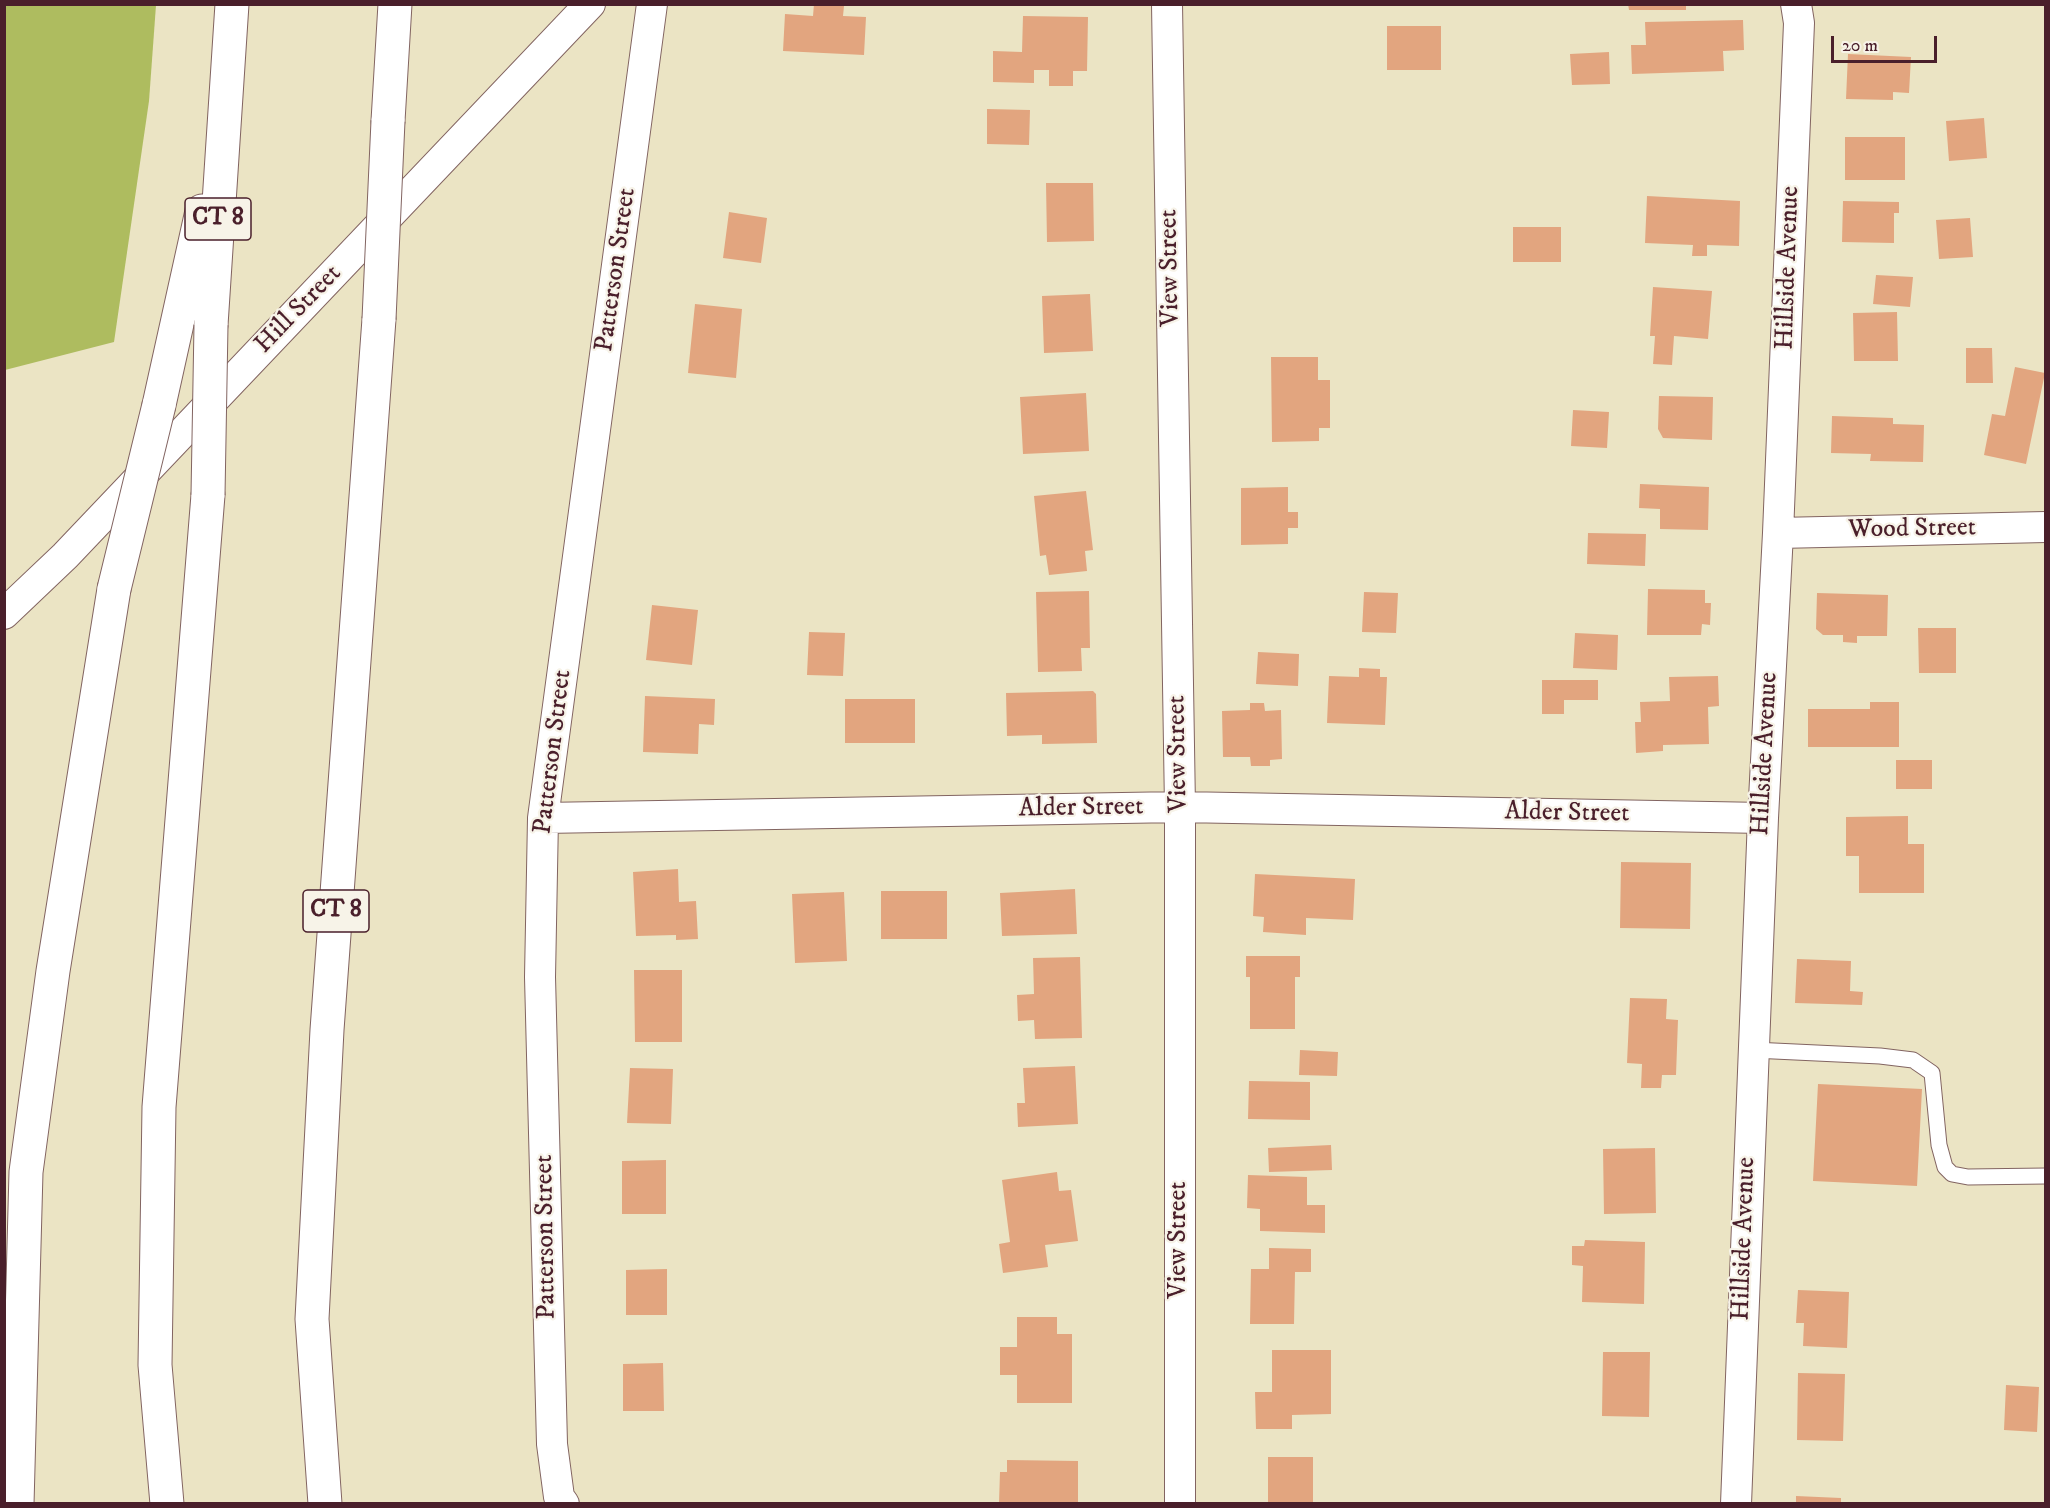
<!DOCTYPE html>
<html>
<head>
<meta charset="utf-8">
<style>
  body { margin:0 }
  #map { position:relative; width:2050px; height:1508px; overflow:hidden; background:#ebe4c4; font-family:"IM FELL DW Pica",serif }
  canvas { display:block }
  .frame { position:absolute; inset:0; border:6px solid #4a1f2b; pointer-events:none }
  .scale { position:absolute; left:1831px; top:36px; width:106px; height:27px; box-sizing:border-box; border:3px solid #4a1f2b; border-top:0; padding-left:8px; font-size:18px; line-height:21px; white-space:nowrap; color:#4a1f2b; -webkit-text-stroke:4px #f7f3e8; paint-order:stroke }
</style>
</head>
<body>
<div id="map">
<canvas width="2050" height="1508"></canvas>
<div class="frame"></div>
<div class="scale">20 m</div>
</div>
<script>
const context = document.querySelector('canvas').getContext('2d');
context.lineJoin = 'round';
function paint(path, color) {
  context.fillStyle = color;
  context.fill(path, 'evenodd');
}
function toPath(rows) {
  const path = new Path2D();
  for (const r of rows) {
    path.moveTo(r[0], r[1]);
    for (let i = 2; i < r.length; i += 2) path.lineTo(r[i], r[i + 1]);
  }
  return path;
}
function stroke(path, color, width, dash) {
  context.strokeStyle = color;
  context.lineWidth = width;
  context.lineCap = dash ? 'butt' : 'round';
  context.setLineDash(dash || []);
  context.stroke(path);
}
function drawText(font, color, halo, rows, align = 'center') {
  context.font = font + ' "IM FELL DW Pica",serif';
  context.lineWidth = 4.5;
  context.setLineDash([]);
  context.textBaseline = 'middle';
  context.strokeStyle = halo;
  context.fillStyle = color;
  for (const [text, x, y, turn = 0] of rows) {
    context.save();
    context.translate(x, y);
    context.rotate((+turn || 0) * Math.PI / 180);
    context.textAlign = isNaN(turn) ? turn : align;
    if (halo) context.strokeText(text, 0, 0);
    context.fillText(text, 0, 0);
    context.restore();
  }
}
paint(toPath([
  [5,4,156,5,149,101,114,342,5,370]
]), '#aebc5f');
paint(toPath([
  [814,4,844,6,843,16,866,17,864,55,783,51,785,14,813,16],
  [1628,4,1686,4,1686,10,1629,10],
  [1023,16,1088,17,1087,71,1073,71,1073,86,1049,86,1049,70,1034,70,1034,83,993,82,993,51,1022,52],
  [1743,20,1744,50,1723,51,1724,71,1632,74,1631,45,1646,45,1645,22],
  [1387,26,1441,26,1441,70,1387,70],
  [1609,52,1610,84,1572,85,1570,54],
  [1848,54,1911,57,1909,93,1893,92,1893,100,1846,99],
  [987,109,1030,110,1029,145,987,144],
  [1984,118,1987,158,1949,161,1946,121],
  [1845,137,1905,137,1905,180,1845,180],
  [1046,183,1093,183,1094,241,1047,242],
  [1647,196,1740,201,1739,246,1707,245,1707,256,1692,256,1693,245,1645,243],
  [1843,201,1899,202,1899,213,1894,213,1894,243,1842,242],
  [729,212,767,218,761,263,723,258],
  [1970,218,1973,257,1939,259,1936,220],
  [1513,227,1561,227,1561,262,1513,262],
  [1876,275,1913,277,1910,307,1873,304],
  [1653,287,1712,291,1708,339,1674,336,1672,365,1653,364,1655,336,1650,336],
  [1090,294,1093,351,1044,353,1042,296],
  [695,304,742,309,736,378,688,373],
  [1897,312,1898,361,1854,361,1853,313],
  [1966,348,1992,348,1993,383,1966,383],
  [1271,357,1318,357,1318,380,1330,380,1330,428,1319,428,1319,441,1272,442],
  [2015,367,2045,373,2026,464,1984,455,1992,414,2005,416],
  [1086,393,1089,451,1023,454,1020,397],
  [1659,396,1713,397,1712,440,1663,438,1658,429],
  [1573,410,1609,412,1607,448,1571,446],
  [1832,416,1893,418,1893,424,1924,425,1923,462,1870,461,1871,454,1831,453],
  [1640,484,1709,487,1708,530,1660,529,1660,509,1639,508],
  [1288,487,1288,512,1298,512,1298,528,1288,528,1288,544,1241,545,1241,488],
  [1086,491,1093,550,1085,551,1087,571,1049,575,1046,555,1040,556,1034,496],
  [1588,533,1646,534,1645,566,1587,564],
  [1648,589,1705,590,1705,603,1711,603,1710,625,1702,624,1701,635,1647,635],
  [1089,591,1090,648,1081,648,1082,671,1038,672,1036,592],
  [1364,592,1398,593,1396,633,1362,632],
  [1817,593,1888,595,1887,636,1857,636,1857,643,1843,642,1843,635,1823,635,1816,629],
  [652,605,698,610,692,665,646,660],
  [1918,628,1956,628,1956,673,1919,673],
  [809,632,845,633,843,676,807,675],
  [1575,633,1618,635,1617,670,1573,668],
  [1258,652,1299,654,1298,686,1256,684],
  [1359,668,1380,669,1380,677,1387,677,1385,725,1327,723,1329,676,1359,677],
  [1718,676,1719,706,1708,707,1709,744,1663,745,1663,751,1636,753,1635,722,1641,722,1640,702,1670,701,1669,677],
  [1542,680,1598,680,1598,700,1564,700,1564,714,1542,714],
  [1093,691,1096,694,1097,743,1042,744,1042,735,1007,736,1006,693],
  [645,696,715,699,714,725,699,724,698,754,643,752],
  [845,699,915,699,915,743,845,743],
  [1870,702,1899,702,1899,747,1808,747,1808,709,1870,709],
  [1250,703,1264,703,1265,711,1281,710,1282,759,1270,760,1270,766,1251,766,1250,757,1223,757,1222,711,1250,710],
  [1896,760,1932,760,1932,789,1896,789],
  [1908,816,1908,844,1924,844,1924,893,1859,893,1859,856,1846,856,1846,817],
  [1621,862,1691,863,1690,929,1620,928],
  [678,869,679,902,696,901,698,939,676,940,676,935,636,936,633,872],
  [1255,874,1355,879,1353,920,1306,918,1306,935,1263,932,1264,917,1253,916],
  [1075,889,1077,934,1002,936,1000,893],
  [881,891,947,891,947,939,881,939],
  [844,892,847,961,795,963,792,894],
  [1246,956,1300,956,1300,977,1295,977,1295,1029,1250,1029,1250,977,1246,977],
  [1080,957,1082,1038,1035,1039,1034,1020,1018,1021,1017,995,1034,994,1033,958],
  [1797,959,1851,961,1850,991,1863,992,1862,1005,1795,1003],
  [634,970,682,970,682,1042,635,1042],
  [1630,998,1667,999,1666,1019,1678,1020,1676,1075,1662,1075,1661,1088,1641,1088,1642,1064,1627,1063],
  [1300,1050,1338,1052,1337,1076,1299,1075],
  [1075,1066,1078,1124,1018,1127,1017,1103,1025,1103,1023,1068],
  [630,1068,673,1069,671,1124,627,1123],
  [1249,1081,1310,1082,1310,1120,1248,1119],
  [1818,1084,1922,1089,1917,1186,1813,1181],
  [1331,1145,1332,1170,1269,1172,1268,1148],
  [1655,1148,1656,1213,1604,1214,1603,1149],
  [666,1160,666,1214,622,1214,622,1161],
  [1057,1172,1059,1191,1071,1190,1078,1241,1045,1245,1048,1267,1003,1273,999,1244,1010,1242,1002,1180],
  [1248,1175,1307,1177,1307,1205,1325,1205,1325,1233,1260,1231,1260,1209,1247,1208],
  [1585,1240,1645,1242,1644,1304,1582,1302,1583,1266,1572,1265,1572,1246,1584,1246],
  [1269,1248,1311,1249,1311,1272,1295,1272,1294,1324,1250,1324,1251,1269,1269,1269],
  [667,1269,667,1315,626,1315,626,1270],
  [1798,1290,1849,1292,1847,1348,1803,1346,1804,1323,1796,1323],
  [1017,1317,1057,1317,1057,1334,1072,1334,1072,1403,1017,1403,1017,1375,1000,1375,1000,1347,1017,1347],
  [1272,1350,1331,1350,1331,1414,1292,1415,1292,1429,1256,1429,1255,1392,1272,1392],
  [1603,1352,1650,1352,1649,1417,1602,1416],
  [663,1363,664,1411,623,1411,623,1364],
  [1798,1373,1845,1374,1843,1441,1797,1440],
  [2006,1385,2039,1387,2037,1432,2004,1430],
  [1268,1457,1313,1457,1313,1504,1268,1504],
  [1007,1460,1078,1461,1078,1504,999,1504,1000,1472,1007,1472],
  [1796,1496,1841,1498,1841,1504,1796,1504]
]), '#e2a57f');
const service = toPath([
  [1753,1050,1880,1056,1913,1060,1932,1073,1939,1145,1945,1167,1952,1174,1968,1177,2046,1176]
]);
const minor = toPath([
  [1167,4,1180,807,1180,1504],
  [1778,533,2046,527],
  [4,614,65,556,590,4],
  [543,818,1180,807,1763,818],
  [564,1504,559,1497,552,1444,540,977,543,818,652,4],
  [1736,1504,1763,818,1778,533,1799,23,1796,4]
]);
const motorway = toPath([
  [388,121,395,4],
  [211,325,232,4],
  [159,405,202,211],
  [17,1504,26,1172,53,971,114,589],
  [167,1504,155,1365,159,1107,208,495],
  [325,1504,312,1319,327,1030,379,319]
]);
stroke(service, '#826461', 17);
stroke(minor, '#826461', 32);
stroke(motorway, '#826461', 35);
stroke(service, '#fff', 15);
stroke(minor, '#fff', 30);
stroke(motorway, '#fff', 33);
const motorwayBridge = toPath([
  [379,319,388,121],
  [208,495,211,325],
  [114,589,159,405]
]);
stroke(motorwayBridge, '#826461', 35, []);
stroke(motorwayBridge, '#fff', 33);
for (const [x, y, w] of [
  [218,219,66],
  [336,911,66]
]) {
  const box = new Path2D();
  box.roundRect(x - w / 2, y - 21, w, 42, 4.5);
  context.fillStyle = '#f7f3e8';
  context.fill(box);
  stroke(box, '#4a1f2b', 1.5);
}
drawText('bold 24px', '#4a1f2b', null, [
  ["CT 8",218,219],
  ["CT 8",336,911]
]);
drawText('26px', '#4a1f2b', '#f7f3e8', [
  ["View Street",1171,268,-91],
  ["Hillside Avenue",1789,268,-88],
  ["Patterson Street",617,270,-82],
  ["Hill Street",299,310,-46],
  ["Wood Street",1912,530,-1],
  ["Patterson Street",554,752,-83],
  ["View Street",1179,754,-91],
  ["Hillside Avenue",1766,754,-87],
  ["Alder Street",1081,809,-1],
  ["Alder Street",1567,814,1],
  ["Patterson Street",547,1237,-91],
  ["Hillside Avenue",1745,1239,-88],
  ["View Street",1180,1240,-90]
]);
</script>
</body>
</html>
